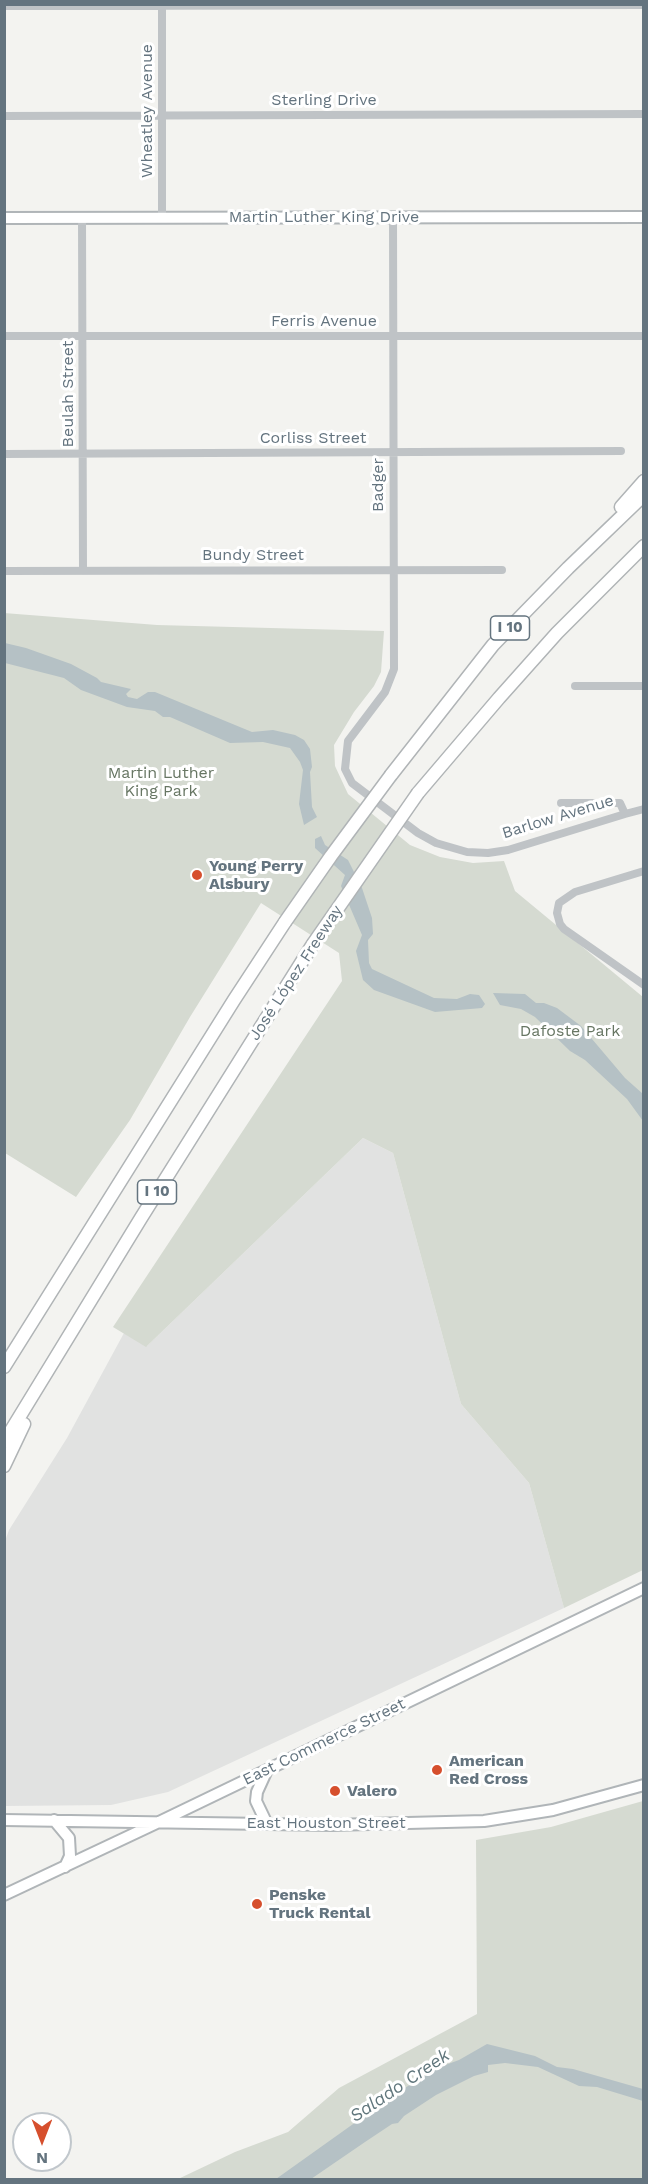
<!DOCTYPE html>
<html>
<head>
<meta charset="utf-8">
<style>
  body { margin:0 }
  #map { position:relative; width:648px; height:2184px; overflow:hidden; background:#f3f3f0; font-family:"Work Sans",sans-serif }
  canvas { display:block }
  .frame { position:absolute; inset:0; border:6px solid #64747f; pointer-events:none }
  .north { position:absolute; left:12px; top:2112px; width:60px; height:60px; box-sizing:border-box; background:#fff; border:2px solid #c1c7cc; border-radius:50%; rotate:180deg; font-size:16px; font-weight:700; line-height:24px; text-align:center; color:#64747f }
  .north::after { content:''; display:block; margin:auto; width:21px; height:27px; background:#d64f2d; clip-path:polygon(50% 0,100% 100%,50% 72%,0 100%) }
</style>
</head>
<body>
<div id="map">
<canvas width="648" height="2184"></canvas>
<div class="frame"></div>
<div class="north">N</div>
</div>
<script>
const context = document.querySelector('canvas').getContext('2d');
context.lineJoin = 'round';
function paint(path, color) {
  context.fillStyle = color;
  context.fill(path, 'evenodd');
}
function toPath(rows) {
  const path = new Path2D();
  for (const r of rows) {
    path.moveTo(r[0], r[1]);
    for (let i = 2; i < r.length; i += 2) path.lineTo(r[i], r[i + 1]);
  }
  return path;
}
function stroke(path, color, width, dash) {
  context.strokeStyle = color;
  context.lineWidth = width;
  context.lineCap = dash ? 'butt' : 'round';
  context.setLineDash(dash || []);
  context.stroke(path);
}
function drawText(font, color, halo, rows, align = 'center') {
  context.font = font + ' "Work Sans",sans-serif';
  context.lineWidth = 6;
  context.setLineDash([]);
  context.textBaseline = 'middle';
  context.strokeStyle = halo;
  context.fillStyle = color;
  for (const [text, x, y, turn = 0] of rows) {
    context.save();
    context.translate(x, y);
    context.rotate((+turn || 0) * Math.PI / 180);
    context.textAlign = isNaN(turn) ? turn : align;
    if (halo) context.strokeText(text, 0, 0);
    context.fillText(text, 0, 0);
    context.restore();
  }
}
paint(toPath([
  [363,1138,393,1153,461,1404,529,1483,564,1608,168,1792,111,1805,5,1806,5,1541,9,1530,67,1438,124,1333,147,1346]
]), '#e1e2e1');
paint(toPath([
  [4,613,157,625,384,631,381,672,374,686,354,712,334,745,335,766,348,794,410,845,440,857,473,863,504,861,515,891,643,997,643,1570,564,1608,529,1483,461,1404,393,1153,363,1138,146,1347,113,1327,342,981,339,953,261,903,190,1017,130,1120,76,1197,5,1153],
  [643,1801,643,2179,176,2180,235,2152,288,2132,339,2088,477,2014,476,1840,551,1827]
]), '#d5dad1');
paint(toPath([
  [5,643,26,648,71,664,97,678,101,682,131,689,126,694,128,697,137,699,148,692,155,692,252,732,273,730,295,735,304,740,310,749,312,767,310,772,312,807,317,817,304,825,299,804,303,770,300,762,290,748,263,742,230,743,170,717,163,717,155,711,127,707,81,690,64,678,5,663],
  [321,836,325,845,348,860,362,888,372,918,373,934,368,940,369,963,372,969,434,998,457,999,470,994,479,995,485,1004,482,1008,435,1012,374,990,363,980,356,951,362,935,341,886,345,875,315,848,315,839],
  [493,993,525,994,536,1003,544,1003,557,1008,581,1026,625,1078,643,1094,643,1121,627,1099,585,1060,570,1051,535,1017,521,1009,500,1005],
  [487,2044,535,2056,557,2067,573,2069,643,2089,643,2101,597,2087,579,2086,538,2067,505,2063,488,2065,488,2072,474,2076,436,2095,404,2116,398,2123,392,2124,365,2142,311,2179,276,2179,398,2092,440,2067,459,2060]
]), '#b5c1c5');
const major = toPath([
  [4,218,644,217],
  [4,1820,332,1825,484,1821,553,1810,644,1785],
  [54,1820,69,1838,70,1856,65,1867],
  [267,1824,256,1801,257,1792,267,1770],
  [4,1895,161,1821,644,1588]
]);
const highway = toPath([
  [621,507,644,481],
  [391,775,493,645,568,568,644,495],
  [418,793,499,698,557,633,644,546],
  [4,1367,234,1000,285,922],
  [4,1442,141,1218,313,944],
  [4,1466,24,1424]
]);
stroke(major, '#b0b5b8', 14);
stroke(highway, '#b0b4b6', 15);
stroke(toPath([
  [162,4,162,217],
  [4,6,644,5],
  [4,116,644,114],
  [393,217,394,669,385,692,348,741,345,769,352,783,418,833,436,843,467,852,488,853,508,850,625,814,620,803,561,803],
  [82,218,83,569],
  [4,336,644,336],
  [4,454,621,451],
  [4,571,502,570],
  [575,686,644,686],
  [625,814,644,809],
  [644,871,575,892,559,903,557,913,560,924,564,929,644,985]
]), '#bfc3c6', 8);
stroke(major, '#fff', 10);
stroke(highway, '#fff', 12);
const highwayBridge = toPath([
  [285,922,331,856,391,775],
  [313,944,418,793]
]);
stroke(highwayBridge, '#b0b4b6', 15, []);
stroke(highwayBridge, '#fff', 12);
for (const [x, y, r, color] of [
  [197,875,6,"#d64f2d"],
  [437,1770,6,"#d64f2d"],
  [335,1791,6,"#d64f2d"],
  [257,1904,6,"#d64f2d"]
]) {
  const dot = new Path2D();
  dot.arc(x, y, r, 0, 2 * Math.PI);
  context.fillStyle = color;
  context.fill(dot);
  stroke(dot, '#fff', 2);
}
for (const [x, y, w] of [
  [510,628,39],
  [157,1192,39]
]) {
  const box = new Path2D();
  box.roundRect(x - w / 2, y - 12, w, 24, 4.5);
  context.fillStyle = '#fff';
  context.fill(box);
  stroke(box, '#64747f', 1.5);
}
drawText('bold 15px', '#64747f', null, [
  ["I 10",510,628],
  ["I 10",157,1192]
]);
drawText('16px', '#64747f', '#fff', [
  ["Sterling Drive",324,100],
  ["Wheatley Avenue",147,111,-90],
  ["Martin Luther King Drive",324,217],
  ["Ferris Avenue",324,321],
  ["Beulah Street",68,394,-90],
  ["Corliss Street",313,438],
  ["Badger",378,485,-90],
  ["Bundy Street",253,555],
  ["Barlow Avenue",558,817,-17],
  ["José López Freeway",296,973,-57],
  ["East Commerce Street",324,1742,-26],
  ["East Houston Street",326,1823]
]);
drawText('16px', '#677663', '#fff', [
  ["Martin Luther",161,773],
  ["King Park",161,791],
  ["Dafoste Park",570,1031]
]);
drawText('bold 16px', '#64747f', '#fff', [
  ["Young Perry",209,866],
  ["Alsbury",209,884],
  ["American",449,1761],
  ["Red Cross",449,1779],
  ["Valero",347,1791],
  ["Penske",269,1895],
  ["Truck Rental",269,1913]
], 'left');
drawText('italic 18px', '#60767c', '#fff', [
  ["Salado Creek",400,2086,-34]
]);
</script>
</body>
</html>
